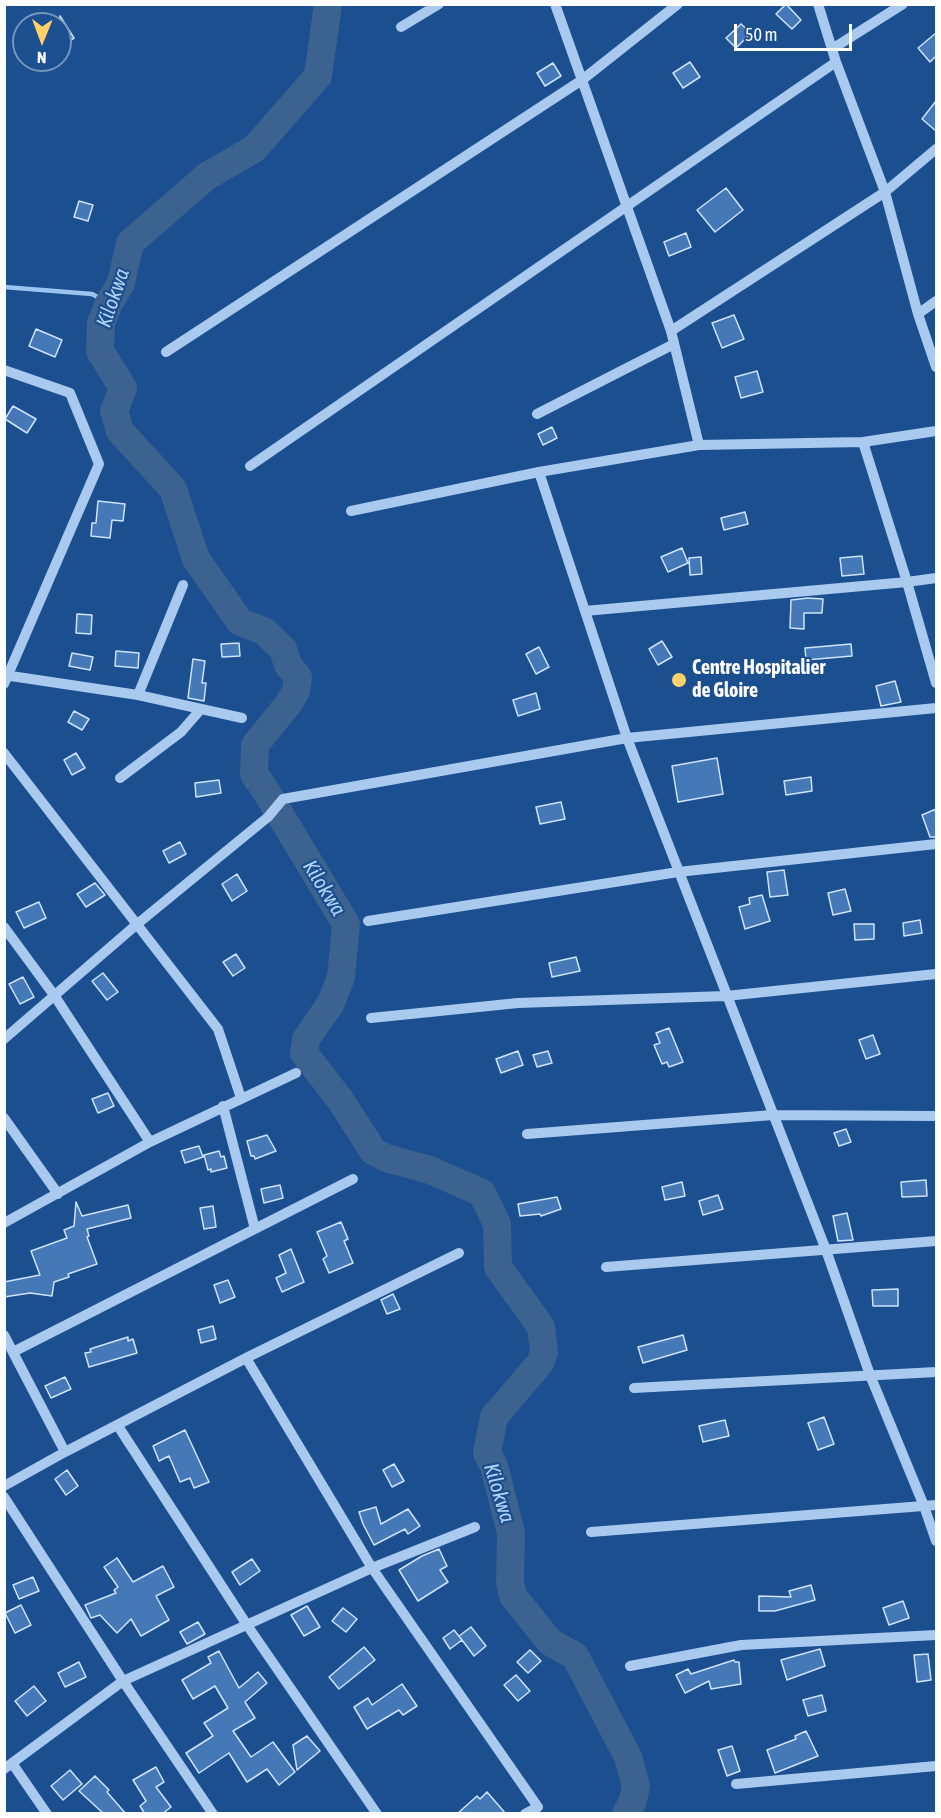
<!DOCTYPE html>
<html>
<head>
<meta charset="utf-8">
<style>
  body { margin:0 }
  #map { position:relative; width:941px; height:1818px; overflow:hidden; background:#1b4f8f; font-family:"Asap Condensed",sans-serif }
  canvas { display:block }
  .frame { position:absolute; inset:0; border:6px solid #fff; pointer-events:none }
  .north { position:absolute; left:12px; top:12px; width:60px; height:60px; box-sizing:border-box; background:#1b4f8f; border:2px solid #7695bc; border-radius:50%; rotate:181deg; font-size:16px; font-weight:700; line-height:24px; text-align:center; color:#fff }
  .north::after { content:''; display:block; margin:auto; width:21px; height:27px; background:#ffd166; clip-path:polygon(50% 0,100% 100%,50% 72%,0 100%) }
  .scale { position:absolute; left:734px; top:24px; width:118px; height:27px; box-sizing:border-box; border:3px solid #fff; border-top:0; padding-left:8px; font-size:18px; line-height:21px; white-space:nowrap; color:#fff; -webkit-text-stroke:4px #1b4f8f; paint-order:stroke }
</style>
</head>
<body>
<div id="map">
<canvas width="941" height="1818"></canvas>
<div class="frame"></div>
<div class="north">N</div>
<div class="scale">50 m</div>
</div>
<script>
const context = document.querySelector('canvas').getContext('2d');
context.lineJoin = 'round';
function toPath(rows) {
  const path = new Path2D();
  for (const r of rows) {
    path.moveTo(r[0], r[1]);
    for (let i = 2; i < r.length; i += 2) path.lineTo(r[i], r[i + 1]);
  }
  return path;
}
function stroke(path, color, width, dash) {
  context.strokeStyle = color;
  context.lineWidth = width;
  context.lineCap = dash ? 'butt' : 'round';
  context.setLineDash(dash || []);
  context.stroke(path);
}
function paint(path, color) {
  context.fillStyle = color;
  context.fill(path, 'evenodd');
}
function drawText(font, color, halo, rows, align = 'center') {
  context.font = font + ' "Asap Condensed",sans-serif';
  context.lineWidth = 4.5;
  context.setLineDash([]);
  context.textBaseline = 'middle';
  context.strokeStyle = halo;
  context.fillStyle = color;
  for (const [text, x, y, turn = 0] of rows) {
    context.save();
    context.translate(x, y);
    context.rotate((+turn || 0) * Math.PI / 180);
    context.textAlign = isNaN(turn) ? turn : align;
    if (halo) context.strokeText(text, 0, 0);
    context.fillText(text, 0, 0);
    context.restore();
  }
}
stroke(toPath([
  [4,287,92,294,109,303]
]), '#9cc4f0', 4.5);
stroke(toPath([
  [328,4,318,76,254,149,207,176,130,243,121,283,109,303,101,323,100,351,123,388,114,411,120,431,173,489,196,559,240,622,264,631,283,649,288,665,298,677,296,691,289,703,255,745,254,774,264,788,346,924,341,977,331,1003,306,1039,304,1053,341,1101,373,1151,386,1158,430,1170,482,1193,497,1224,498,1267,541,1327,544,1352,540,1363,494,1417,487,1453,494,1466,511,1533,510,1582,513,1596,550,1642,575,1656,628,1757,636,1786,633,1800,626,1814]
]), '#3c6290', 28);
const building = toPath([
  [786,4,801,20,792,29,776,14,786,4],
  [60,16,74,38,60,47,60,16],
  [741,24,751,33,736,48,726,38,741,24],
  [936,33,936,56,930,62,918,48,936,33],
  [690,62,700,77,683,88,673,73,690,62],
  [553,63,561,76,545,86,537,73,553,63],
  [936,101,936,131,922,119,936,101],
  [726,188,743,210,715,232,697,210,726,188],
  [79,201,93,205,88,221,74,217,79,201],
  [686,233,691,247,669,256,664,242,686,233],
  [734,315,744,339,722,348,712,323,734,315],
  [36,329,62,340,55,357,29,346,36,329],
  [757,371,763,392,741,398,735,377,757,371],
  [13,406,36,419,27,433,5,419,13,406],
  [552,427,557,438,543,445,538,434,552,427],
  [98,501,125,504,123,521,112,520,110,538,91,536,92,523,96,523,98,501],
  [745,512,748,524,724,530,721,518,745,512],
  [682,548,688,563,668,572,661,557,682,548],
  [862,556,864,574,842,576,840,558,862,556],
  [701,557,702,574,690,575,689,558,701,557],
  [808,598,823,599,822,613,804,613,804,629,790,628,791,600,808,598],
  [77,614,92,615,91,634,76,633,77,614],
  [662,641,672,657,658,665,649,649,662,641],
  [239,643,240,656,222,657,221,644,239,643],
  [851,644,852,656,806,660,805,648,851,644],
  [539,647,549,667,536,674,526,654,539,647],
  [116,651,139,653,138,668,115,666,116,651],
  [72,653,93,657,90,670,69,666,72,653],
  [193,659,205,661,202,683,206,683,204,701,188,698,193,659],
  [895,681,901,702,881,706,876,686,895,681],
  [536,693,540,709,518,716,513,700,536,693],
  [74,711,89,719,82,730,68,722,74,711],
  [76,753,85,768,72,775,64,760,76,753],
  [717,758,723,794,678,802,672,766,717,758],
  [811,777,812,791,786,795,784,781,811,777],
  [219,780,221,793,196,797,195,783,219,780],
  [561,802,565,819,540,824,536,807,561,802],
  [936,809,936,837,930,837,922,815,936,809],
  [180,842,186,854,169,863,163,851,180,842],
  [784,870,788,895,770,897,767,872,784,870],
  [237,874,247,891,232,901,222,884,237,874],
  [95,883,105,895,86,907,77,894,95,883],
  [845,889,851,911,833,915,828,893,845,889],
  [762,895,770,921,745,929,739,907,750,904,749,898,762,895],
  [39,902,46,918,24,928,16,912,39,902],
  [920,920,922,933,904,936,903,923,920,920],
  [854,924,874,924,874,939,855,940,854,924],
  [236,954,245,968,233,976,223,962,236,954],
  [576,957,580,971,552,977,549,963,576,957],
  [103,973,118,992,107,1000,92,981,103,973],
  [23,977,34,997,20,1004,9,984,23,977],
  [669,1028,683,1062,669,1067,667,1062,662,1064,654,1045,660,1043,656,1033,669,1028],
  [873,1035,880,1054,866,1059,859,1040,873,1035],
  [518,1051,523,1065,501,1073,496,1059,518,1051],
  [548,1051,552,1063,537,1067,533,1055,548,1051],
  [108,1093,114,1106,98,1113,92,1099,108,1093],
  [846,1129,851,1142,839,1146,834,1133,846,1129],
  [267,1135,276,1151,255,1159,254,1156,251,1156,247,1141,267,1135],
  [199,1146,203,1157,185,1163,181,1151,199,1146],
  [219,1151,221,1157,224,1156,227,1168,211,1172,211,1169,208,1170,204,1155,219,1151],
  [926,1180,927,1196,902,1197,901,1182,926,1180],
  [682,1182,685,1196,665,1200,662,1187,682,1182],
  [280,1185,283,1198,264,1203,261,1189,280,1185],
  [718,1195,723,1209,703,1215,699,1201,718,1195],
  [557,1197,561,1209,541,1216,540,1214,520,1216,518,1204,557,1197],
  [76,1202,82,1216,128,1205,131,1218,87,1229,89,1236,87,1237,97,1264,68,1274,69,1277,54,1282,52,1296,30,1293,4,1297,4,1282,40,1275,31,1251,67,1238,64,1230,74,1226,76,1202],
  [213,1206,216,1227,204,1229,200,1208,213,1206],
  [847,1213,853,1240,838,1241,833,1216,847,1213],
  [341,1222,348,1239,344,1241,353,1263,329,1273,323,1259,327,1256,317,1232,341,1222],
  [291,1249,304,1282,282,1292,276,1278,286,1273,279,1255,291,1249],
  [228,1280,235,1297,220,1303,214,1285,228,1280],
  [898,1289,898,1306,873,1306,872,1290,898,1289],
  [393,1294,400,1309,387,1314,381,1300,393,1294],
  [213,1326,216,1339,201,1343,198,1330,213,1326],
  [683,1335,687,1350,643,1363,638,1347,683,1335],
  [128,1337,128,1341,133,1339,137,1353,89,1367,85,1353,91,1352,90,1349,128,1337],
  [65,1377,71,1389,51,1398,45,1386,65,1377],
  [824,1417,834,1444,818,1450,808,1423,824,1417],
  [725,1420,729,1436,703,1442,699,1426,725,1420],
  [185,1430,209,1482,194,1488,190,1478,180,1482,169,1456,159,1461,153,1446,185,1430],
  [394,1464,404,1481,392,1487,383,1470,394,1464],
  [67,1470,78,1486,66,1495,55,1479,67,1470],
  [376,1507,381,1524,408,1509,420,1526,408,1534,405,1529,374,1545,363,1524,359,1512,376,1507],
  [439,1549,447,1566,440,1570,448,1582,418,1601,399,1570,422,1556,439,1549],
  [117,1558,133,1582,163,1566,174,1587,156,1596,169,1620,141,1636,131,1619,117,1633,100,1615,91,1618,85,1605,116,1593,114,1590,118,1587,104,1567,117,1558],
  [252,1559,260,1571,240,1585,232,1572,252,1559],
  [33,1577,39,1591,19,1599,13,1585,33,1577],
  [811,1585,815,1600,775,1611,759,1611,759,1596,791,1597,789,1591,811,1585],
  [903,1601,909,1618,889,1625,883,1608,903,1601],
  [21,1605,31,1625,15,1633,5,1613,21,1605],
  [307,1606,320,1627,304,1636,291,1615,307,1606],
  [343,1608,357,1619,346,1632,332,1621,343,1608],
  [198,1622,205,1634,187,1644,180,1632,198,1622],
  [471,1627,486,1646,474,1656,459,1636,471,1627],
  [454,1630,462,1640,450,1649,443,1638,454,1630],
  [364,1647,375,1660,339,1689,329,1677,364,1647],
  [820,1649,825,1666,787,1680,781,1660,820,1649],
  [530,1650,541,1661,528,1673,517,1662,530,1650],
  [219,1651,239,1688,258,1672,267,1683,245,1702,255,1718,233,1731,251,1757,273,1742,295,1772,279,1785,267,1769,247,1782,229,1753,199,1773,186,1753,213,1736,204,1723,228,1708,215,1686,193,1699,182,1680,211,1663,208,1657,219,1651],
  [928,1654,931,1680,917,1682,914,1655,928,1654],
  [734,1660,735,1662,739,1662,741,1684,711,1689,709,1681,685,1693,676,1675,688,1669,691,1674,734,1660],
  [79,1662,86,1677,65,1687,58,1673,79,1662],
  [516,1675,530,1691,518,1701,504,1685,516,1675],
  [402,1684,417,1706,403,1715,399,1710,367,1729,354,1707,368,1698,372,1705,402,1684],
  [34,1686,46,1701,27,1716,15,1701,34,1686],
  [822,1695,826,1711,808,1716,803,1700,822,1695],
  [806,1731,818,1756,775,1773,767,1750,796,1739,795,1736,806,1731],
  [307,1736,320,1751,297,1770,293,1745,307,1736],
  [732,1746,740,1771,727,1776,718,1750,732,1746],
  [156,1767,164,1782,156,1787,171,1807,162,1814,145,1814,140,1806,146,1801,133,1780,156,1767],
  [70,1770,82,1784,63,1800,51,1786,70,1770],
  [95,1776,109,1790,107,1792,126,1814,104,1814,79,1791,95,1776],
  [487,1792,506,1814,457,1814,477,1796,480,1799,487,1792]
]);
paint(building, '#4478b7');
stroke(building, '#cfe3fa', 1.5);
stroke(toPath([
  [555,4,671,331,699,445],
  [818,4,836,62,885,192,918,314,936,367],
  [401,27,439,4],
  [832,49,903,4],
  [918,314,936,301],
  [671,331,885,192,936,149],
  [166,352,582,80,678,4],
  [4,370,70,393,99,464,4,684],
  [537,414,674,344],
  [863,442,907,582,936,683],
  [250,466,836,62],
  [539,472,627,738,826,1250,870,1375,924,1506,936,1541],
  [351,511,539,472,699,445,863,442,936,431],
  [585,611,907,582,936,578],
  [4,675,138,695,242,718],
  [138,695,183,585],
  [4,753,218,1029,241,1098],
  [120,778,181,732,201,709],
  [368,921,678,872,936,844],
  [4,927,54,995,150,1142],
  [371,1018,518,1003,726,996,936,974],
  [4,1039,136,925,268,817,283,799,627,738,936,708],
  [223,1106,255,1229],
  [4,1118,58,1194],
  [527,1134,773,1115,936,1116],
  [4,1223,150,1142,296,1073],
  [606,1267,936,1241],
  [4,1335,65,1452],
  [13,1352,353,1179],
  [246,1358,372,1568,538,1807,525,1814],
  [634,1388,936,1372],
  [118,1426,247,1625,377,1814],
  [4,1486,65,1452,246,1358,459,1253],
  [4,1497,123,1681,213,1814],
  [591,1532,936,1505],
  [630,1666,741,1645,936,1635],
  [12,1763,47,1814],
  [4,1769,123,1681,372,1568,475,1527],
  [736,1784,936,1766]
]), '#a9c9ee', 10);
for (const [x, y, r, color] of [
  [679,680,8,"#ffd166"]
]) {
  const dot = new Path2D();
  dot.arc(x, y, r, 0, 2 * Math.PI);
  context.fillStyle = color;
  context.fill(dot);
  stroke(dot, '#1b4f8f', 2);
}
drawText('bold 20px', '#fff', '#1b4f8f', [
  ["Centre Hospitalier",692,668],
  ["de Gloire",692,691]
], 'left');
drawText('italic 21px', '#b5d3f5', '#1b4f8f', [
  ["Kilokwa",113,298,-71],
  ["Kilokwa",324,888,58],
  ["Kilokwa",499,1493,73]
]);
</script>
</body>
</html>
